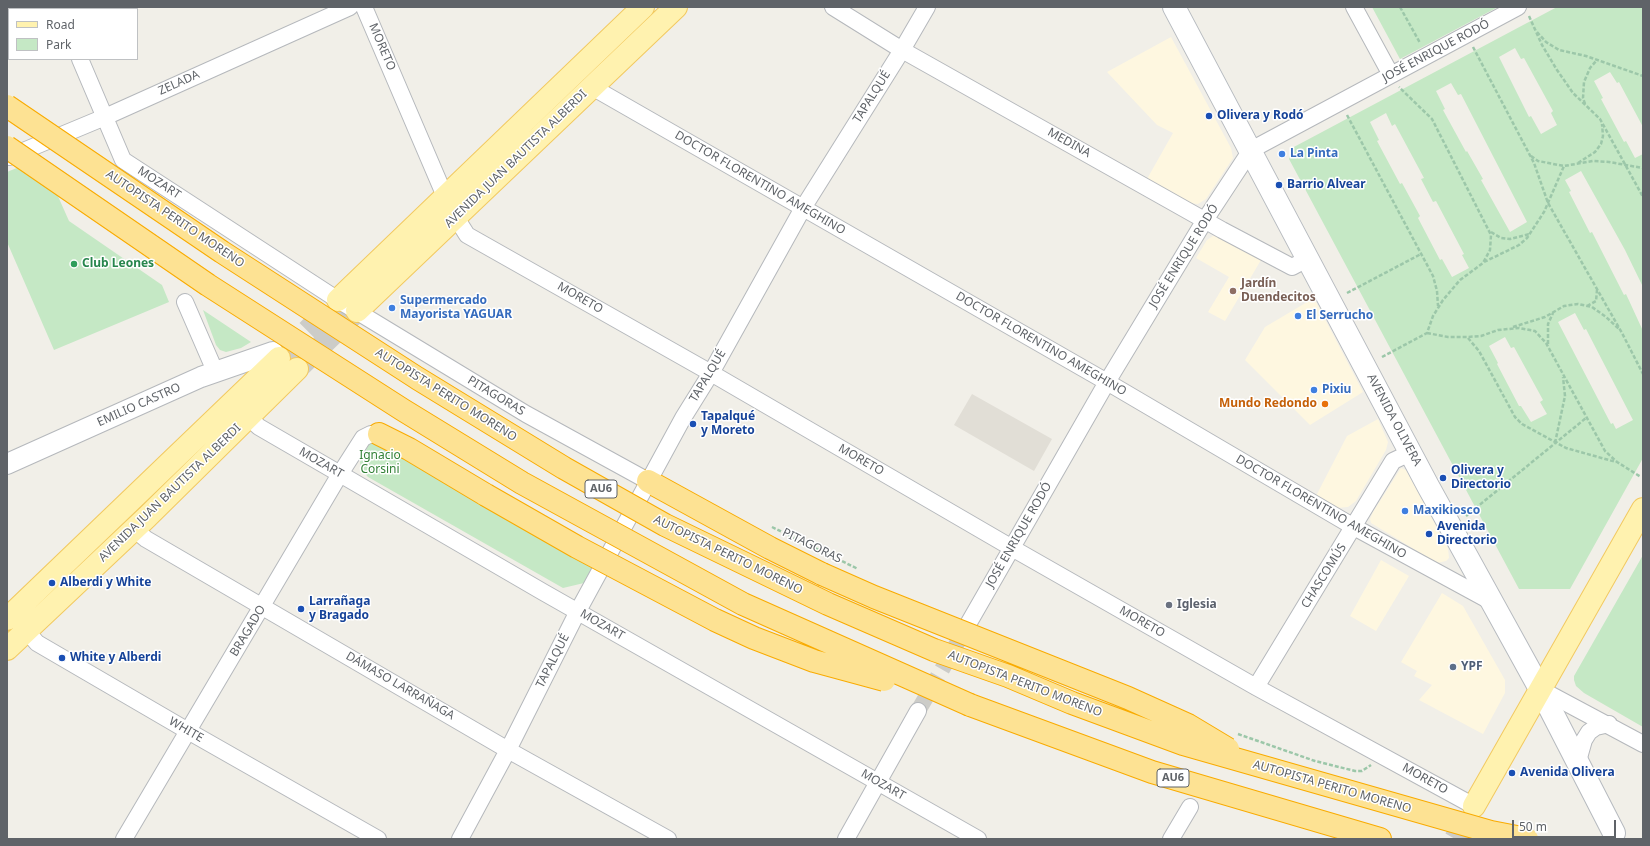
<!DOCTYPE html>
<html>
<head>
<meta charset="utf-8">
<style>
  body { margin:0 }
  #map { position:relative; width:1650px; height:846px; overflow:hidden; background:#f1efe8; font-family:"Noto Sans",sans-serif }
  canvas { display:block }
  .frame { position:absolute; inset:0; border:8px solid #5f6368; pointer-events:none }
  .legend { position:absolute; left:8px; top:8px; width:130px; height:52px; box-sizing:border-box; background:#fff; border:1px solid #bfc1c3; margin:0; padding:5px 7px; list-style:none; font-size:12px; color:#5f6368 }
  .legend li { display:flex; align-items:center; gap:8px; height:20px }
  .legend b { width:20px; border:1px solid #bfc1c3 }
  .scale { position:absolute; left:1512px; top:820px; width:104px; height:18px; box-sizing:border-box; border:2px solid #5f6368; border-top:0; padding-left:5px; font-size:12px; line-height:14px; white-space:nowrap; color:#5f6368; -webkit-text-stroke:3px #fff; paint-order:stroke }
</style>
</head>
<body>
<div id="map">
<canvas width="1650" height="846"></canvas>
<div class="frame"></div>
<ul class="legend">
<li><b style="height:5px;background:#fff2af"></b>Road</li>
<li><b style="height:11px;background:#c5e8c5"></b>Park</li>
</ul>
<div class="scale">50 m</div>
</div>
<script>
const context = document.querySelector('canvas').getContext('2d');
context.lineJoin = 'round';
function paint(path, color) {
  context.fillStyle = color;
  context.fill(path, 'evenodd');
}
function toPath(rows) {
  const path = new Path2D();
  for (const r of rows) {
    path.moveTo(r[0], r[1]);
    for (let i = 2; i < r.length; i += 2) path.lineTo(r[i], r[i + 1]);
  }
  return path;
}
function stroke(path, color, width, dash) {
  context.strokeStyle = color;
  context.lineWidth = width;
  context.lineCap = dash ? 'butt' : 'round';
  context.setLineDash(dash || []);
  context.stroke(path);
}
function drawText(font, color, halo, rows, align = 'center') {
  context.font = font + ' "Noto Sans",sans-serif';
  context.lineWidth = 3;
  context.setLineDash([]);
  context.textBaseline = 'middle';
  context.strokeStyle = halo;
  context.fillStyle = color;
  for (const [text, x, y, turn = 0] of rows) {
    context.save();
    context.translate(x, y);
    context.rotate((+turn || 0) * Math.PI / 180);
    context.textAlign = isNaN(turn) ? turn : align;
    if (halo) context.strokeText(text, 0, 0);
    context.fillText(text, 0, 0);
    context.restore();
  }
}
paint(toPath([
  [1171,37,1231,148,1233,158,1206,199,1198,204,1189,203,1147,179,1173,133,1157,125,1107,72],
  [1213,236,1221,237,1261,260,1225,321,1208,312,1229,277,1196,258,1207,240],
  [1314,298,1363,392,1310,425,1245,360,1265,327],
  [1378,419,1388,442,1386,450,1356,501,1348,507,1337,508,1316,496,1347,436],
  [1401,468,1406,470,1448,548,1449,558,1446,561,1437,563,1371,523,1370,519,1373,512],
  [1381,560,1409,576,1376,631,1350,616],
  [1442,593,1463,606,1505,680,1505,693,1483,734,1419,700,1432,685,1414,676,1417,671,1401,662]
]), '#fef7e0');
paint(toPath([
  [972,394,1052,439,1034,471,954,425]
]), '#e1ded6');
paint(toPath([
  [1372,7,1498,7,1400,59],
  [1557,7,1643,7,1643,127,1619,82,1617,83,1610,72,1594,81,1603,98,1601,99,1624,142,1626,141,1635,158,1643,154,1643,287,1625,250,1581,171,1565,180,1571,191,1569,192,1590,233,1592,232,1624,295,1626,294,1643,331,1643,458,1570,589,1519,589,1289,159,1292,148],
  [1515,48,1521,59,1524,58,1553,111,1551,113,1557,125,1541,134,1531,116,1529,117,1499,57],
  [1451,83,1458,95,1461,94,1527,222,1510,232,1481,180,1483,179,1467,151,1466,152,1443,110,1445,109,1436,91],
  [1386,113,1392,126,1395,124,1424,178,1421,179,1433,202,1436,201,1464,254,1462,255,1469,268,1452,277,1442,259,1440,260,1418,218,1420,216,1402,183,1400,184,1377,141,1379,140,1370,122],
  [1575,313,1584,330,1586,329,1633,420,1616,429,1613,423,1611,424,1558,322],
  [1505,337,1511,348,1514,347,1543,400,1540,402,1547,414,1531,422,1521,406,1519,406,1497,364,1498,363,1489,346],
  [41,158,69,221,162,285,169,302,54,350,7,242,7,172],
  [203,310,251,342,241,348,226,352,220,350,216,345],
  [374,443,385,445,593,566,584,583,563,588,368,477,361,469,360,462,369,444],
  [1643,555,1643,727,1584,693,1576,686,1574,680,1574,676]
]), '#c5e8c5');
stroke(toPath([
  [918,711,967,626]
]), '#ccccc8', 16, [16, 8]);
stroke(toPath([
  [284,354,338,300],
  [297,369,357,311],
  [1455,839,1472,809]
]), '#ccccc8', 22, [22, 11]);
const minor = toPath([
  [57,7,58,9],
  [364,7,450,208,467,235,711,373,1019,552,1256,687,1474,806],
  [833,7,902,50,1222,230,1292,267,1307,259],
  [1354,7,1391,75],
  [80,59,123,160,338,300,526,414,648,481],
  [592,87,1107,382,1354,527,1490,601],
  [9,157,105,117,350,7],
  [185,302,215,371],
  [240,410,259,427,340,474,543,592,978,839],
  [134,529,146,539,508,750,668,839],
  [20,623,37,643,188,731,378,839],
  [967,626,1107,382,1205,220,1251,150,1518,7],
  [1256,687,1393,461,1410,453],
  [1540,689,1643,744],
  [1578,761,1584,740,1589,732,1596,727,1609,724],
  [124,839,340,474,363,438,371,434,379,434],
  [460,839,508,750,578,611,683,418,711,373,803,208,902,50,927,7],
  [846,839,918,711],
  [1171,839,1190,807]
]);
const tertiary = toPath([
  [7,464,201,377,273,352]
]);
const secondary = toPath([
  [1174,7,1428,486,1540,689,1614,833]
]);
const primary = toPath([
  [338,300,643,7],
  [357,311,676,7],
  [7,619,279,358],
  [7,649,147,517,297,369],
  [1474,806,1643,509]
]);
const motorway = toPath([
  [379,434,409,449,486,495],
  [648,481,770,548,822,574],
  [970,705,1152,772,1380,839]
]);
stroke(minor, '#b5b8bc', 18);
stroke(tertiary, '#b5b8bc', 22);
stroke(secondary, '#b6babf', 24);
stroke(primary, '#f2c960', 24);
stroke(motorway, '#f9ab00', 24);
stroke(toPath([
  [1400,7,1420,43],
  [1529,16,1542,45,1557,70,1573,93,1600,119,1643,197],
  [1537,32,1546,42,1559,50,1586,56,1643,76],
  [1473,47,1534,163,1548,203,1622,333,1643,374],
  [1585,104,1583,98,1584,82,1590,68,1597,60],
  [1347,115,1433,276,1437,291,1438,306],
  [1531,156,1538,161,1564,166,1593,161,1609,162,1643,168],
  [1578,163,1595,152,1601,144,1603,136,1602,124],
  [1491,232,1501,238,1510,239,1530,234],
  [1484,262,1519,245,1527,238,1544,212,1564,166],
  [1347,293,1421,254],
  [1587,306,1596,301,1597,290],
  [1513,327,1545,317,1564,306,1578,304,1592,307,1606,317,1619,329],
  [1427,333,1448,337,1467,337,1481,336,1498,330,1519,328,1535,331,1546,343,1605,451,1617,462,1641,477],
  [1468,338,1479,351,1515,417,1522,424,1566,448,1616,462],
  [1548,344,1548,324,1553,313],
  [1382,357,1427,333,1433,316,1443,300,1460,280,1483,263,1490,250,1491,235,1432,119,1399,87],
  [1555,443,1565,396,1563,377],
  [1466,516,1586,418],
  [772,527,858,569],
  [1238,734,1315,761,1355,771,1362,771,1371,765]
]), '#9cc7a9', 2.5, [4, 2]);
stroke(minor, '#fff', 16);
stroke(tertiary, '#fff', 20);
stroke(secondary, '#fff', 22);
stroke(primary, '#fff2af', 22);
stroke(motorway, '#fde293', 22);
const motorwayBridge = toPath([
  [7,106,222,252,417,378,564,468,665,525,828,604,934,650,1008,676,1072,703,1183,744,1491,832,1527,839],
  [7,147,208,285,403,410,522,483,743,604,970,705],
  [486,495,577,547,715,620,754,638,814,661,884,680],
  [822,574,874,597,1128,698,1188,725,1228,749]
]);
stroke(motorwayBridge, '#f9ab00', 24, []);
stroke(motorwayBridge, '#fde293', 22);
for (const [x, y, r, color] of [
  [1209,116,4,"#1a4fb4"],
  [1282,154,4,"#3f7fe0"],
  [1279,185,4,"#1a4fb4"],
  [74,264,4,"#2e9e5b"],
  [1233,291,4,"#8d6e63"],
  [392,308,4,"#3f7fe0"],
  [1298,316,4,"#3f7fe0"],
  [1314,390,4,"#3f7fe0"],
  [1325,404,4,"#e8710a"],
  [693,424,4,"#1a4fb4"],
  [1443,478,4,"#1a4fb4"],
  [1405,511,4,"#3f7fe0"],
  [1429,534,4,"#1a4fb4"],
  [52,583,4,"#1a4fb4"],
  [1169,605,4,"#6b7280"],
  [301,609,4,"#1a4fb4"],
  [62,658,4,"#1a4fb4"],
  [1453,667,4,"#5c6f8a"],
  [1512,773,4,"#1a4fb4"]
]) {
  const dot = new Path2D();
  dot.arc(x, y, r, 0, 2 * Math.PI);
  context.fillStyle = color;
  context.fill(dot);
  stroke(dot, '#fff', 1.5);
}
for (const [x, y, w] of [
  [601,489,32],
  [1173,778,32]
]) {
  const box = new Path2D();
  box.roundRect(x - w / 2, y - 9, w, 18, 3);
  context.fillStyle = '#fff';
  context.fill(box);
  stroke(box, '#5f6368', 1);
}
drawText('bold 11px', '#5f6368', null, [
  ["AU6",601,489],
  ["AU6",1173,778]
]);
drawText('12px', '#5f6368', '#fff', [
  ["MORETO",382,47,67],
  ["JOSÉ ENRIQUE RODÓ",1436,51,-28],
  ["ZELADA",179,83,-24],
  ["TAPALQUÉ",872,97,-58],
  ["MEDINA",1069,143,29],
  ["AVENIDA JUAN BAUTISTA ALBERDI",516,159,-44],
  ["MOZART",159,183,33],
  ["DOCTOR FLORENTINO AMEGHINO",760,183,30],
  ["AUTOPISTA PERITO MORENO",175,219,34],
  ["JOSÉ ENRIQUE RODÓ",1184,256,-58],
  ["MORETO",580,298,30],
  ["DOCTOR FLORENTINO AMEGHINO",1041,344,30],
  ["TAPALQUÉ",708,376,-59],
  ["AUTOPISTA PERITO MORENO",446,395,32],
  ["PITAGORAS",496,396,31],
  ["EMILIO CASTRO",139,405,-24],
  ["AVENIDA OLIVERA",1394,420,62],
  ["MORETO",861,460,30],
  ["MOZART",321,463,30],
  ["AVENIDA JUAN BAUTISTA ALBERDI",170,493,-44],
  ["DOCTOR FLORENTINO AMEGHINO",1321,507,30],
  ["JOSÉ ENRIQUE RODÓ",1019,535,-60],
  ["PITAGORAS",812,546,26],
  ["AUTOPISTA PERITO MORENO",728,555,26],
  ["CHASCOMÚS",1324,576,-58],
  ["MORETO",1142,622,30],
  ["MOZART",602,625,30],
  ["BRAGADO",248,631,-59],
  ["TAPALQUÉ",553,661,-63],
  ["AUTOPISTA PERITO MORENO",1025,684,21],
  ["DÁMASO LARRAÑAGA",400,686,30],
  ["WHITE",186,730,30],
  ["MORETO",1425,779,29],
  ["MOZART",883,785,30],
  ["AUTOPISTA PERITO MORENO",1332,787,16]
]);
drawText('bold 12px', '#164399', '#fff', [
  ["Olivera y Rodó",1217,116],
  ["Barrio Alvear",1287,185],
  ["Tapalqué",701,417],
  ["y Moreto",701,431],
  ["Olivera y",1451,471],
  ["Directorio",1451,485],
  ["Avenida",1437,527],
  ["Directorio",1437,541],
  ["Alberdi y White",60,583],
  ["Larrañaga",309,602],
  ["y Bragado",309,616],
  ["White y Alberdi",70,658],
  ["Avenida Olivera",1520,773]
], 'left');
drawText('bold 12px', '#366cbe', '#fff', [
  ["La Pinta",1290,154],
  ["Supermercado",400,301],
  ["Mayorista YAGUAR",400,315],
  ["El Serrucho",1306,316],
  ["Pixiu",1322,390],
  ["Maxikiosco",1413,511]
], 'left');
drawText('bold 12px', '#27864d', '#fff', [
  ["Club Leones",82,264]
], 'left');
drawText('bold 12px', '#785e54', '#fff', [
  ["Jardín",1241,284],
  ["Duendecitos",1241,298]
], 'left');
drawText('bold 12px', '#c56008', '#fff', [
  ["Mundo Redondo",1317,404]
], 'right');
drawText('12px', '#348238', '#fff', [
  ["Ignacio",380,456],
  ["Corsini",380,470]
]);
drawText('bold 12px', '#5b616d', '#fff', [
  ["Iglesia",1177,605]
], 'left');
drawText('bold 12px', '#4e5e75', '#fff', [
  ["YPF",1461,667]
], 'left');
</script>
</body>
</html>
